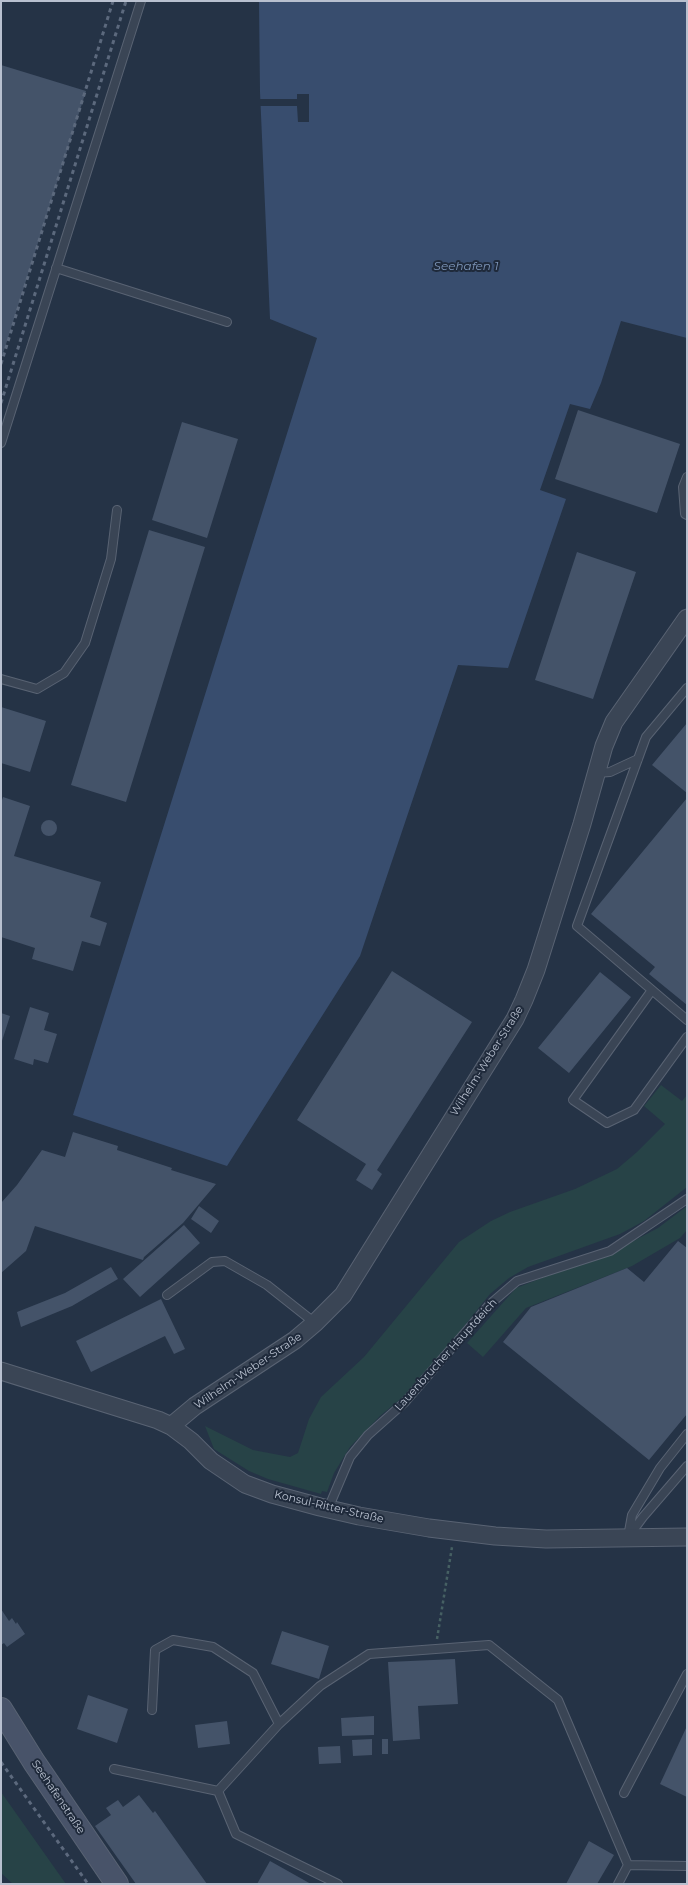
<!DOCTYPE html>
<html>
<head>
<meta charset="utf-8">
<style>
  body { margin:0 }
  #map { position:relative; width:688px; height:1885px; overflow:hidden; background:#253346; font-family:Montserrat,sans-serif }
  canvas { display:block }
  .frame { position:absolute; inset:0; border:2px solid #b8c0cf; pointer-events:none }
</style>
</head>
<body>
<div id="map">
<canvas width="688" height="1885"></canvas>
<div class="frame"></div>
</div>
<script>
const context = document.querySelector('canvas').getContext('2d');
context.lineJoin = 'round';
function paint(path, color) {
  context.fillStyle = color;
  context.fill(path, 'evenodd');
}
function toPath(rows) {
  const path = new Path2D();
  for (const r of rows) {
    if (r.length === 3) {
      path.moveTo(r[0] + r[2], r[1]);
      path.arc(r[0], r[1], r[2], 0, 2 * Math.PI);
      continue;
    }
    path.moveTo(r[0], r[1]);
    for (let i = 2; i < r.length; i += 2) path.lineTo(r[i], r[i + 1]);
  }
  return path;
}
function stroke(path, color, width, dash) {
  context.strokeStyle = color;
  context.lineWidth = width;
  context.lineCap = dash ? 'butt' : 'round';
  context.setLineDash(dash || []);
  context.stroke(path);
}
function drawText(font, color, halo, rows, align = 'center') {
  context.font = font + ' Montserrat,sans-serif';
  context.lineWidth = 4;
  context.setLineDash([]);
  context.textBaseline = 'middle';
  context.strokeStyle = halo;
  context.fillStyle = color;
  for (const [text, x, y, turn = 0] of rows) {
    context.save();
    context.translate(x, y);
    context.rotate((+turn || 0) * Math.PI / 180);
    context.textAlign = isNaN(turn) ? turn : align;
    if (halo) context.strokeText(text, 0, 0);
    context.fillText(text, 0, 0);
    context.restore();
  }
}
paint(toPath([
  [661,1085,682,1101,687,1095,687,1187,644,1221,620,1234,528,1267,509,1278,490,1294,415,1387,380,1416,350,1447,334,1473,327,1492,322,1491,321,1494,268,1479,249,1471,214,1449,205,1426,253,1450,290,1457,298,1453,309,1419,321,1397,364,1357,459,1242,491,1221,510,1212,575,1189,617,1169,637,1152,665,1124,644,1106],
  [687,1206,687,1230,680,1238,632,1266,526,1308,483,1357,467,1343,516,1288,622,1247,658,1228],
  [1,1792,66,1884,13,1884,1,1873]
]), '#274347');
paint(toPath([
  [259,1,687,1,687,338,621,321,601,383,590,409,570,404,540,490,566,499,508,668,458,665,360,956,227,1166,73,1115,317,338,270,319,260,92]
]), '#384d6e');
paint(toPath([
  [297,94,309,94,309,122,298,122,297,106,258,106,258,99,297,99]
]), '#253346');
paint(toPath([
  [1,65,86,91,1,360],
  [578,410,680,444,657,513,555,479],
  [182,422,238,439,207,538,152,520],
  [149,530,205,547,126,802,71,785],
  [577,552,636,572,593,699,535,680],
  [1,707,46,721,30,772,1,763],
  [687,723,687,793,652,765],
  [3,797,30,806,14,856,101,882,90,917,107,923,100,946,82,941,73,971,32,959,35,948,1,937,1,803],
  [687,798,687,1005,649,974,655,967,591,914],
  [49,828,8],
  [392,971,472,1022,377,1170,382,1174,372,1190,356,1180,366,1164,297,1120],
  [600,972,631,997,569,1073,538,1048],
  [30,1007,49,1013,44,1030,57,1034,48,1063,34,1059,33,1065,14,1059],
  [1,1013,10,1016,1,1044],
  [73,1132,118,1146,117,1150,172,1168,171,1170,216,1184,183,1223,144,1257,143,1260,35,1226,26,1251,1,1273,1,1203,17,1185,42,1150,65,1157],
  [199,1206,219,1221,211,1233,191,1219],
  [184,1225,200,1243,140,1297,123,1279],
  [678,1241,687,1248,687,1414,649,1460,503,1342,531,1307,627,1268,644,1282],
  [111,1267,118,1279,72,1306,21,1327,17,1312,65,1293],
  [161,1299,185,1349,174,1354,165,1336,91,1372,76,1341],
  [1,1609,9,1621,12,1618,16,1624,17,1622,25,1634,7,1647,4,1643,1,1645],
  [282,1631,329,1646,319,1679,271,1664],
  [455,1659,458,1704,418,1706,420,1739,393,1741,388,1662],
  [88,1695,128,1709,117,1743,77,1729],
  [374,1716,374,1735,342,1736,341,1718],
  [227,1721,230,1744,198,1748,195,1725],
  [687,1726,687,1797,660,1784],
  [372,1739,372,1755,353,1756,352,1740],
  [382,1739,388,1739,388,1754,382,1754],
  [340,1746,341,1763,319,1764,318,1747],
  [139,1795,153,1813,155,1811,207,1884,136,1884,95,1826,111,1815,106,1808,118,1800,123,1807],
  [589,1841,614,1855,597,1884,566,1884],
  [270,1861,311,1884,257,1884]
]), '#445369');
const service = toPath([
  [56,268,227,322],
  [1,443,141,1],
  [687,477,683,487,685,514,687,515],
  [1,679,37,689,64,673,85,643,111,559,117,510],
  [687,688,646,737,577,926,687,1020],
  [597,773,610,772,638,759],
  [652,990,573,1100,607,1123,634,1110,687,1037],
  [167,1295,212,1262,225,1261,267,1285,315,1323],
  [328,1509,350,1457,368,1435,405,1402,489,1305,517,1281,610,1251,687,1199],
  [629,1536,643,1517,687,1466],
  [628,1537,632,1515,660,1468,687,1434],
  [152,1710,155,1650,173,1640,213,1647,253,1673,279,1724],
  [114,1769,218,1791],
  [624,1793,687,1674],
  [338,1884,236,1834,218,1791,279,1724,320,1686,369,1654,489,1645,558,1700,628,1865],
  [618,1884,628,1865,687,1866]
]);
const minor = toPath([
  [1,1371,158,1420,171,1426,191,1441,211,1461,245,1484,272,1494,320,1507,359,1516,429,1528,495,1536,546,1539,687,1537],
  [171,1426,195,1406,295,1340,315,1323,343,1295,515,1019,524,1000,536,970,582,824,604,746,614,722,687,618]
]);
const secondary = toPath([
  [1,1709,34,1762,117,1884]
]);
stroke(service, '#596373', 10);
stroke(minor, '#596373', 19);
stroke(secondary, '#596373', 24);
stroke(toPath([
  [437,1639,452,1547]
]), '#466063', 2.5, [3, 3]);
stroke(service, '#3a4555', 8);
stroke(minor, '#3a4555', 17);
stroke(secondary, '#485369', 22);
stroke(toPath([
  [1,364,113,1],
  [1,403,126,1],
  [1,1762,88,1884]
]), '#5c697d', 3, [4, 4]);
drawText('11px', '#b8c0cf', '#1f2a3b', [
  ["Wilhelm-Weber-Straße",487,1061,-58],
  ["Lauenbrucher Hauptdeich",446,1355,-48],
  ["Wilhelm-Weber-Straße",248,1371,-34],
  ["Konsul-Ritter-Straße",329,1507,13],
  ["Seehafenstraße",58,1797,56]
]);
drawText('italic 12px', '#7d95b8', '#1f2a3b', [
  ["Seehafen 1",466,266]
]);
</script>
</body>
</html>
